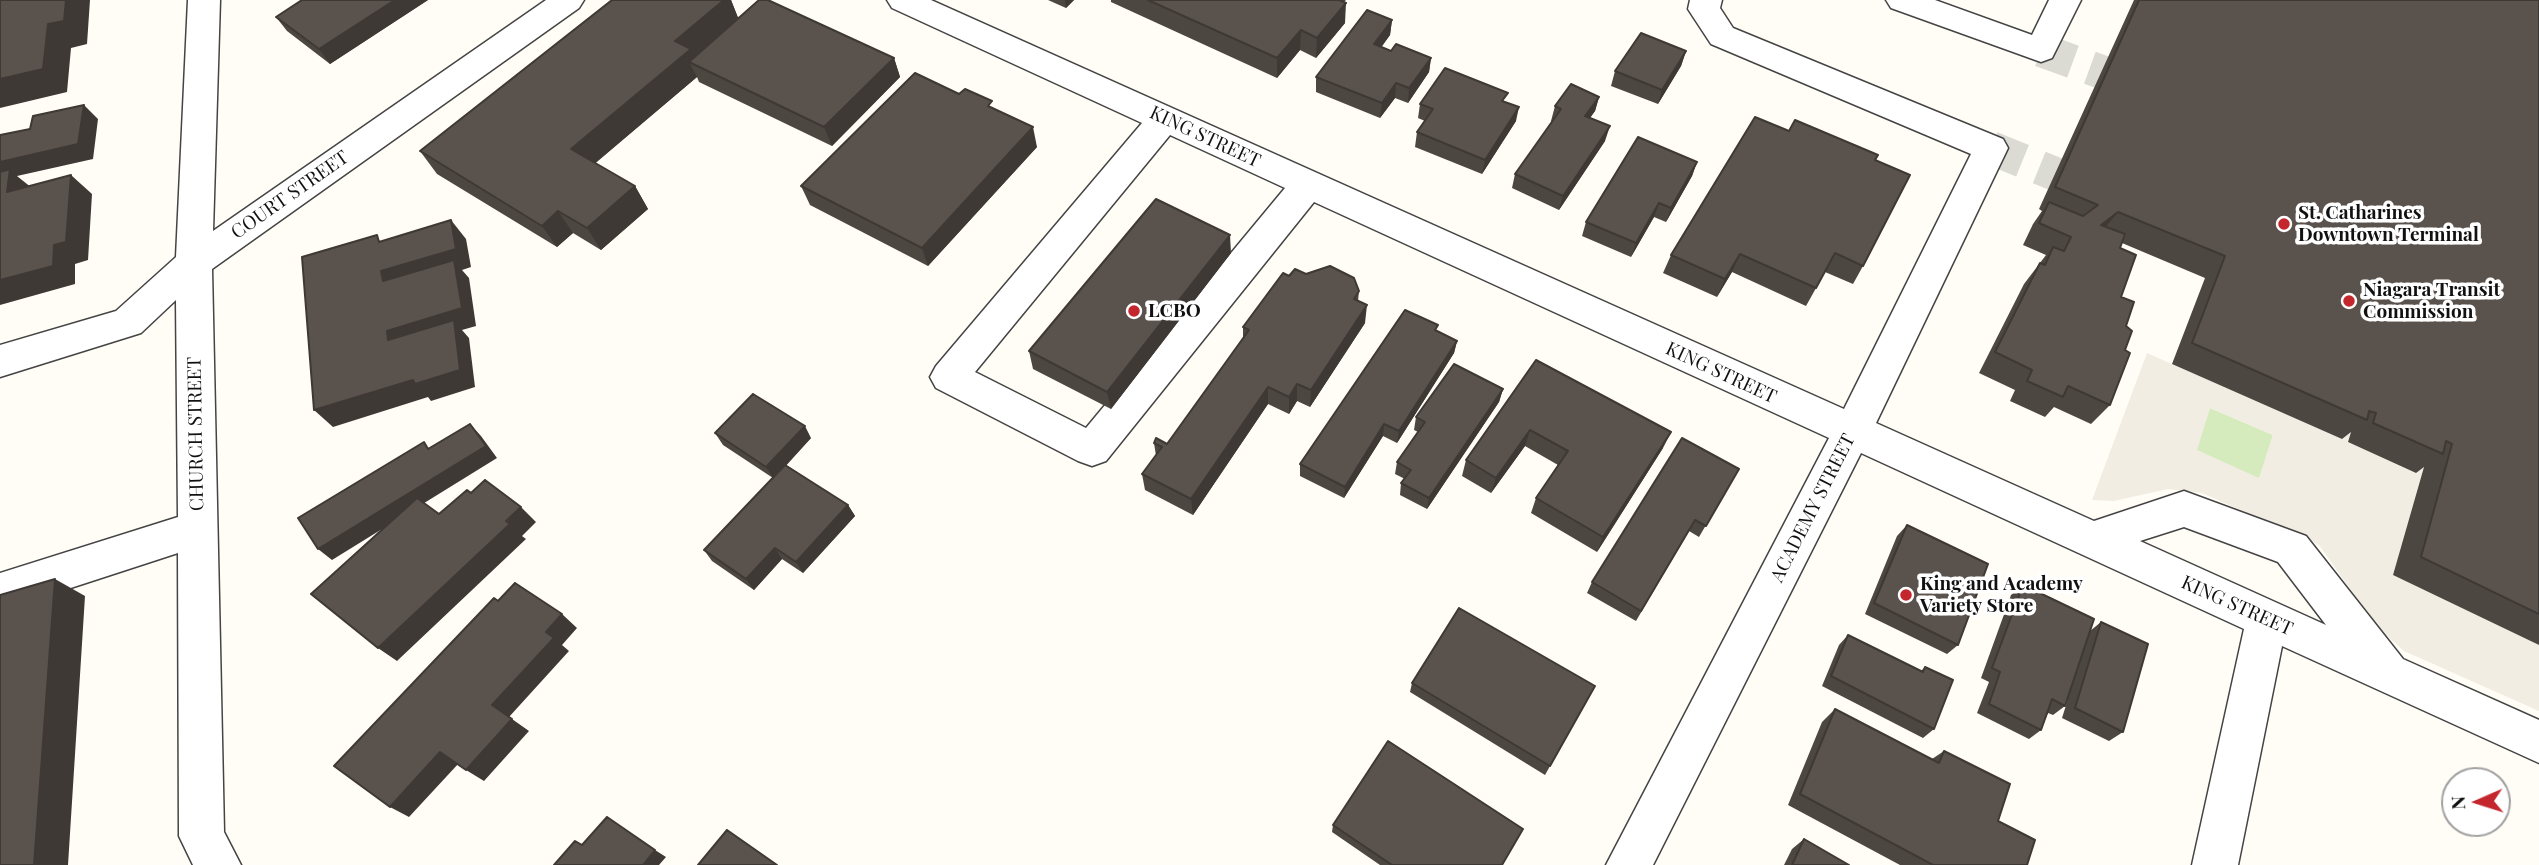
<!DOCTYPE html>
<html>
<head>
<meta charset="utf-8">
<style>
  body { margin:0 }
  #map { position:relative; width:2539px; height:865px; overflow:hidden; background:#fffdf5; font-family:"Playfair Display",serif }
  canvas { display:block }
  .north { position:absolute; left:2441px; top:767px; width:70px; height:70px; box-sizing:border-box; background:#fff; border:2px solid #a0a0a0; border-radius:50%; rotate:267deg; font-size:19px; font-weight:700; line-height:28px; text-align:center; color:#111 }
  .north::after { content:''; display:block; margin:auto; width:24px; height:32px; background:#c4262e; clip-path:polygon(50% 0,100% 100%,50% 72%,0 100%) }
</style>
</head>
<body>
<div id="map">
<canvas width="2539" height="865"></canvas>
<div class="north">N</div>
</div>
<script>
const context = document.querySelector('canvas').getContext('2d');
context.lineJoin = 'round';
function paint(path, color) {
  context.fillStyle = color;
  context.fill(path, 'evenodd');
}
function toPath(rows) {
  const path = new Path2D();
  for (const r of rows) {
    path.moveTo(r[0], r[1]);
    for (let i = 2; i < r.length; i += 2) path.lineTo(r[i], r[i + 1]);
  }
  return path;
}
function stroke(path, color, width, dash) {
  context.strokeStyle = color;
  context.lineWidth = width;
  context.lineCap = dash ? 'butt' : 'round';
  context.setLineDash(dash || []);
  context.stroke(path);
}
function drawText(font, color, halo, rows, align = 'center') {
  context.font = font + ' "Playfair Display",serif';
  context.lineWidth = 7;
  context.setLineDash([]);
  context.textBaseline = 'middle';
  context.strokeStyle = halo;
  context.fillStyle = color;
  for (const [text, x, y, turn = 0] of rows) {
    context.save();
    context.translate(x, y);
    context.rotate((+turn || 0) * Math.PI / 180);
    context.textAlign = isNaN(turn) ? turn : align;
    if (halo) context.strokeText(text, 0, 0);
    context.fillText(text, 0, 0);
    context.restore();
  }
}
paint(toPath([
  [2210,408,2273,435,2259,479,2196,450]
]), '#d5ebbd');
paint(toPath([
  [2147,353,2342,439,2344,430,2351,432,2348,442,2415,473,2425,463,2393,575,2539,645,2539,711,2404,651,2377,627,2319,545,2202,493,2168,489,2114,501,2092,500],
  [2210,408,2273,435,2259,478,2197,450]
]), '#f1ede2');
stroke(toPath([
  [2041,50,2151,90],
  [1991,148,2102,193]
]), '#dbdad3', 34, [34, 18]);
const minor = toPath([
  [188,0,220,0,213,231,546,0,584,0,579,8,212,269,224,832,241,865,193,865,179,836,178,553,0,611,0,573,178,517,176,300,141,333,0,377,0,345,116,311,176,257,188,0],
  [887,0,931,0,1844,409,1971,154,1711,44,1688,9,1690,0,1722,0,1720,8,1733,28,2003,139,2008,148,1876,423,2094,521,2184,491,2306,536,2403,659,2539,720,2539,763,2282,646,2238,865,2192,865,2244,629,1861,453,1653,865,1606,865,1829,438,1314,202,1106,461,1092,466,1078,461,936,388,930,377,936,366,1142,123,892,8,887,0],
  [1170,135,1285,188,1086,428,975,372,1170,135],
  [2184,527,2278,562,2326,625,2140,541,2184,527],
  [1886,0,1935,0,2032,35,2049,0,2081,0,2052,58,2041,62,1891,8,1886,0]
]);
stroke(minor, '#444', 3);
paint(minor, '#fff');
paint(toPath([
  [302,0,428,0,330,64,287,31,276,17],
  [731,0,738,18,894,58,900,77,832,146,699,82,697,77,595,163,635,186,648,209,601,250,573,233,557,247,437,174,420,151],
  [1048,0,1074,0,1066,8],
  [1111,0,1346,0,1344,2,1345,23,1316,58,1300,50,1277,78,1111,2],
  [2134,0,2539,0,2539,645,2393,575,2424,467,2416,473,2348,442,2351,432,2342,439,2172,364,2205,278,2122,243,2120,248,2121,297,2126,326,2125,350,2110,405,2091,424,2054,407,2045,417,2010,401,2015,390,1979,373,2024,284,2046,255,2023,245,2033,224,2042,211,2039,209],
  [1392,20,1390,35,1381,47,1391,51,1431,58,1429,72,1408,103,1395,98,1380,118,1316,92,1316,77],
  [1686,51,1681,66,1658,104,1611,86,1615,71],
  [959,94,994,109,1037,147,928,266,810,205,801,186],
  [1599,97,1595,111,1590,118,1605,141,1559,210,1512,188,1515,174,1552,121,1551,121,1555,106],
  [1506,102,1516,121,1482,174,1415,147,1417,132,1425,121,1418,118,1420,104],
  [1789,131,1875,160,1863,266,1853,284,1825,272,1806,306,1732,272,1717,297,1663,273,1671,255],
  [1697,162,1692,176,1666,222,1654,217,1631,257,1582,236,1586,222],
  [1231,253,1111,409,1033,369,1029,351],
  [1306,274,1359,291,1358,301,1365,323,1310,407,1297,401,1289,414,1268,404,1193,515,1145,490,1142,474,1156,456,1154,443,1167,444,1243,338,1243,327,1289,276],
  [1437,331,1457,341,1454,353,1397,443,1383,436,1344,498,1300,476,1300,464],
  [1536,360,1663,448,1597,552,1531,513,1536,498,1558,465,1525,446,1491,493,1462,476,1466,460],
  [1503,389,1499,402,1427,509,1400,495,1401,483,1405,479,1395,474,1397,462,1418,432,1414,430,1416,417],
  [715,433,811,438,786,465,848,505,855,516,803,573,782,559,754,590,712,561,704,550,773,478,723,445],
  [1739,469,1699,537,1689,531,1636,621,1587,593,1592,582],
  [1907,525,1958,645,1947,654,1865,614,1897,536],
  [2023,585,2090,631,2101,622,2123,732,2109,741,2062,718,2068,699,2065,706,2053,715,2048,713,2041,730,2029,739,1977,713,1989,682,1981,678,2011,595],
  [1848,635,1921,671,1925,667,1934,729,1923,738,1822,686,1839,645],
  [1412,683,1595,686,1545,775,1410,692],
  [1835,709,1932,759,1944,751,2027,865,1900,865,1788,805,1822,722],
  [1333,825,1502,865,1380,865,1332,832],
  [1804,839,1849,865,1784,865,1792,849]
]), '#4d4742');
paint(toPath([
  [66,0,90,0,87,44,71,48,67,92,0,108,0,79,48,24],
  [395,0,428,0,330,64,319,49],
  [724,0,731,0,739,20,689,62,697,77,585,172,571,149,675,41],
  [1065,0,1074,0,1066,8],
  [1346,3,1345,23,1316,58,1317,38],
  [1392,20,1390,35,1373,59,1374,44],
  [1301,30,1300,50,1277,78,1277,58],
  [1686,51,1681,66,1658,104,1662,90],
  [894,58,900,77,832,146,824,127],
  [1431,58,1429,72,1408,103,1409,88],
  [1396,83,1395,98,1380,118,1382,103],
  [1599,97,1595,111,1581,130,1585,116],
  [84,105,98,119,93,159,17,176,32,188,7,192,0,179,0,162],
  [1519,107,1516,121,1482,174,1485,160],
  [1610,126,1605,141,1559,210,1563,196],
  [1033,127,1037,147,928,266,922,248],
  [1697,162,1692,176,1666,222,1671,208],
  [71,175,92,194,88,260,75,264,75,284,0,305,0,280,54,245],
  [635,186,648,209,601,250,587,228],
  [1659,203,1654,217,1631,257,1636,243],
  [558,211,573,233,557,247,542,226],
  [2118,212,2100,234,2101,225],
  [451,220,466,239,471,267,462,270,469,278,476,326,462,330,469,338,475,387,431,401,428,397,333,427,314,410,388,340,381,271],
  [1230,235,1231,253,1111,409,1107,392],
  [1740,254,1732,272,1717,297,1725,279],
  [1367,305,1365,323,1310,407,1311,390],
  [1457,341,1454,353,1397,443,1399,431],
  [1297,384,1297,401,1289,414,1289,397],
  [1268,387,1268,404,1193,515,1191,499],
  [1503,389,1499,402,1427,509,1429,498],
  [470,424,481,436,497,458,332,560,318,549],
  [1384,424,1383,436,1344,498,1345,487],
  [805,426,811,438,774,479,766,467],
  [1530,430,1525,446,1491,493,1496,478],
  [1671,432,1663,448,1597,552,1603,537],
  [848,505,855,516,803,573,796,562],
  [521,507,536,522,522,536,526,539,397,661,378,648],
  [775,548,782,559,754,590,746,579],
  [55,579,85,596,68,865,34,865],
  [562,614,577,628,562,645,569,651,509,717,492,705,546,632],
  [512,719,529,731,484,781,466,770],
  [440,752,459,763,409,817,390,807],
  [655,850,666,857,659,865,643,865]
]), '#3f3936');
const building = toPath([
  [0,0,66,0,64,21,48,24,43,69,0,79,0,0],
  [302,0,395,0,319,49,276,17,302,0],
  [612,0,724,0,675,41,691,49,571,149,635,186,587,228,558,211,542,226,420,151,612,0],
  [759,0,768,0,894,58,824,127,689,62,759,0],
  [1148,0,1339,0,1346,3,1317,38,1301,30,1277,58,1148,0],
  [2139,0,2539,0,2539,614,2421,557,2452,444,2446,441,2443,454,2373,423,2376,413,2369,411,2367,420,2192,343,2225,256,2118,212,2101,225,2125,234,2120,248,2136,255,2121,297,2134,302,2126,326,2132,331,2125,350,2130,353,2110,405,2068,386,2063,397,2027,381,2032,370,1995,352,2040,263,2045,265,2053,247,2064,251,2071,237,2039,223,2049,202,2083,216,2098,205,2055,187,2139,0],
  [1367,10,1392,20,1374,44,1391,51,1396,44,1431,58,1409,88,1396,83,1382,103,1316,77,1367,10],
  [1641,33,1686,51,1662,90,1615,71,1641,33],
  [1445,68,1508,93,1502,101,1519,107,1485,160,1417,132,1433,109,1420,104,1445,68],
  [915,73,959,94,965,89,992,101,988,106,1033,127,922,248,801,186,915,73],
  [1571,84,1599,97,1585,116,1610,126,1563,196,1515,174,1561,109,1555,106,1571,84],
  [84,105,78,144,0,162,0,135,30,129,33,116,84,105],
  [1755,117,1789,131,1795,120,1878,155,1875,160,1910,175,1863,266,1835,253,1816,288,1740,254,1725,279,1671,255,1755,117],
  [1638,137,1697,162,1671,208,1659,203,1636,243,1586,222,1638,137],
  [10,169,7,192,71,175,66,242,54,245,53,266,0,280,0,172,10,169],
  [1156,199,1230,235,1107,392,1029,351,1156,199],
  [451,220,456,249,381,271,383,281,454,260,462,308,387,331,388,340,454,320,460,370,415,384,413,380,314,410,302,257,377,235,379,242,451,220],
  [1330,266,1354,278,1359,291,1354,299,1367,305,1311,390,1297,384,1289,397,1268,387,1191,499,1142,474,1162,447,1154,443,1156,438,1167,444,1249,330,1243,327,1283,273,1289,276,1295,269,1306,274,1330,266],
  [1405,310,1438,325,1435,330,1457,341,1399,431,1384,424,1345,487,1300,464,1405,310],
  [1536,360,1671,432,1603,537,1536,498,1568,451,1530,430,1496,478,1466,460,1536,360],
  [1454,364,1503,389,1429,498,1401,483,1411,470,1397,462,1425,422,1416,417,1454,364],
  [753,394,805,426,766,467,715,433,753,394],
  [470,424,486,446,318,549,298,518,424,442,428,449,470,424],
  [1682,438,1739,469,1706,526,1695,520,1641,611,1592,582,1682,438],
  [785,465,848,505,796,562,775,548,746,579,704,550,785,465],
  [485,480,521,507,506,521,510,524,378,648,311,594,417,498,439,514,467,490,471,493,485,480],
  [1907,525,1988,564,1958,645,1874,603,1907,525],
  [55,579,34,865,0,865,0,595,55,579],
  [515,583,562,614,546,632,554,638,492,705,512,719,466,770,440,752,390,807,334,766,494,598,498,601,515,583],
  [2023,585,2094,619,2065,706,2052,699,2041,730,1989,704,2000,672,1992,668,2023,585],
  [1459,608,1595,686,1550,766,1412,683,1459,608],
  [2101,622,2148,644,2123,732,2075,708,2101,622],
  [1848,635,1923,672,1925,667,1953,680,1934,729,1831,676,1848,635],
  [1835,709,1939,763,1944,751,2010,784,1998,821,2035,840,2027,865,1933,865,1800,794,1835,709],
  [1388,741,1523,829,1502,865,1392,865,1333,825,1388,741],
  [607,817,655,850,643,865,554,865,575,841,582,845,607,817],
  [727,830,777,865,698,865,727,830],
  [1804,839,1849,865,1792,865,1804,839]
]);
paint(building, '#5a524d');
stroke(building, '#3f3936', 2);
for (const [x, y, r, color] of [
  [2284,224,7,"#c4262e"],
  [2349,301,7,"#c4262e"],
  [1134,311,7,"#c4262e"],
  [1906,595,7,"#c4262e"]
]) {
  const dot = new Path2D();
  dot.arc(x, y, r, 0, 2 * Math.PI);
  context.fillStyle = color;
  context.fill(dot);
  stroke(dot, '#fff', 2.5);
}
drawText('19px', '#111', '#fff', [
  ["KING STREET",1205,137,25],
  ["COURT STREET",290,195,-35],
  ["KING STREET",1721,373,25],
  ["CHURCH STREET",196,434,-91],
  ["ACADEMY STREET",1813,508,-63],
  ["KING STREET",2237,606,24]
]);
drawText('bold 19px', '#111', '#fff', [
  ["St. Catharines",2298,213],
  ["Downtown Terminal",2298,235],
  ["Niagara Transit",2363,290],
  ["Commission",2363,312],
  ["LCBO",1148,311],
  ["King and Academy",1920,584],
  ["Variety Store",1920,606]
], 'left');
</script>
</body>
</html>
